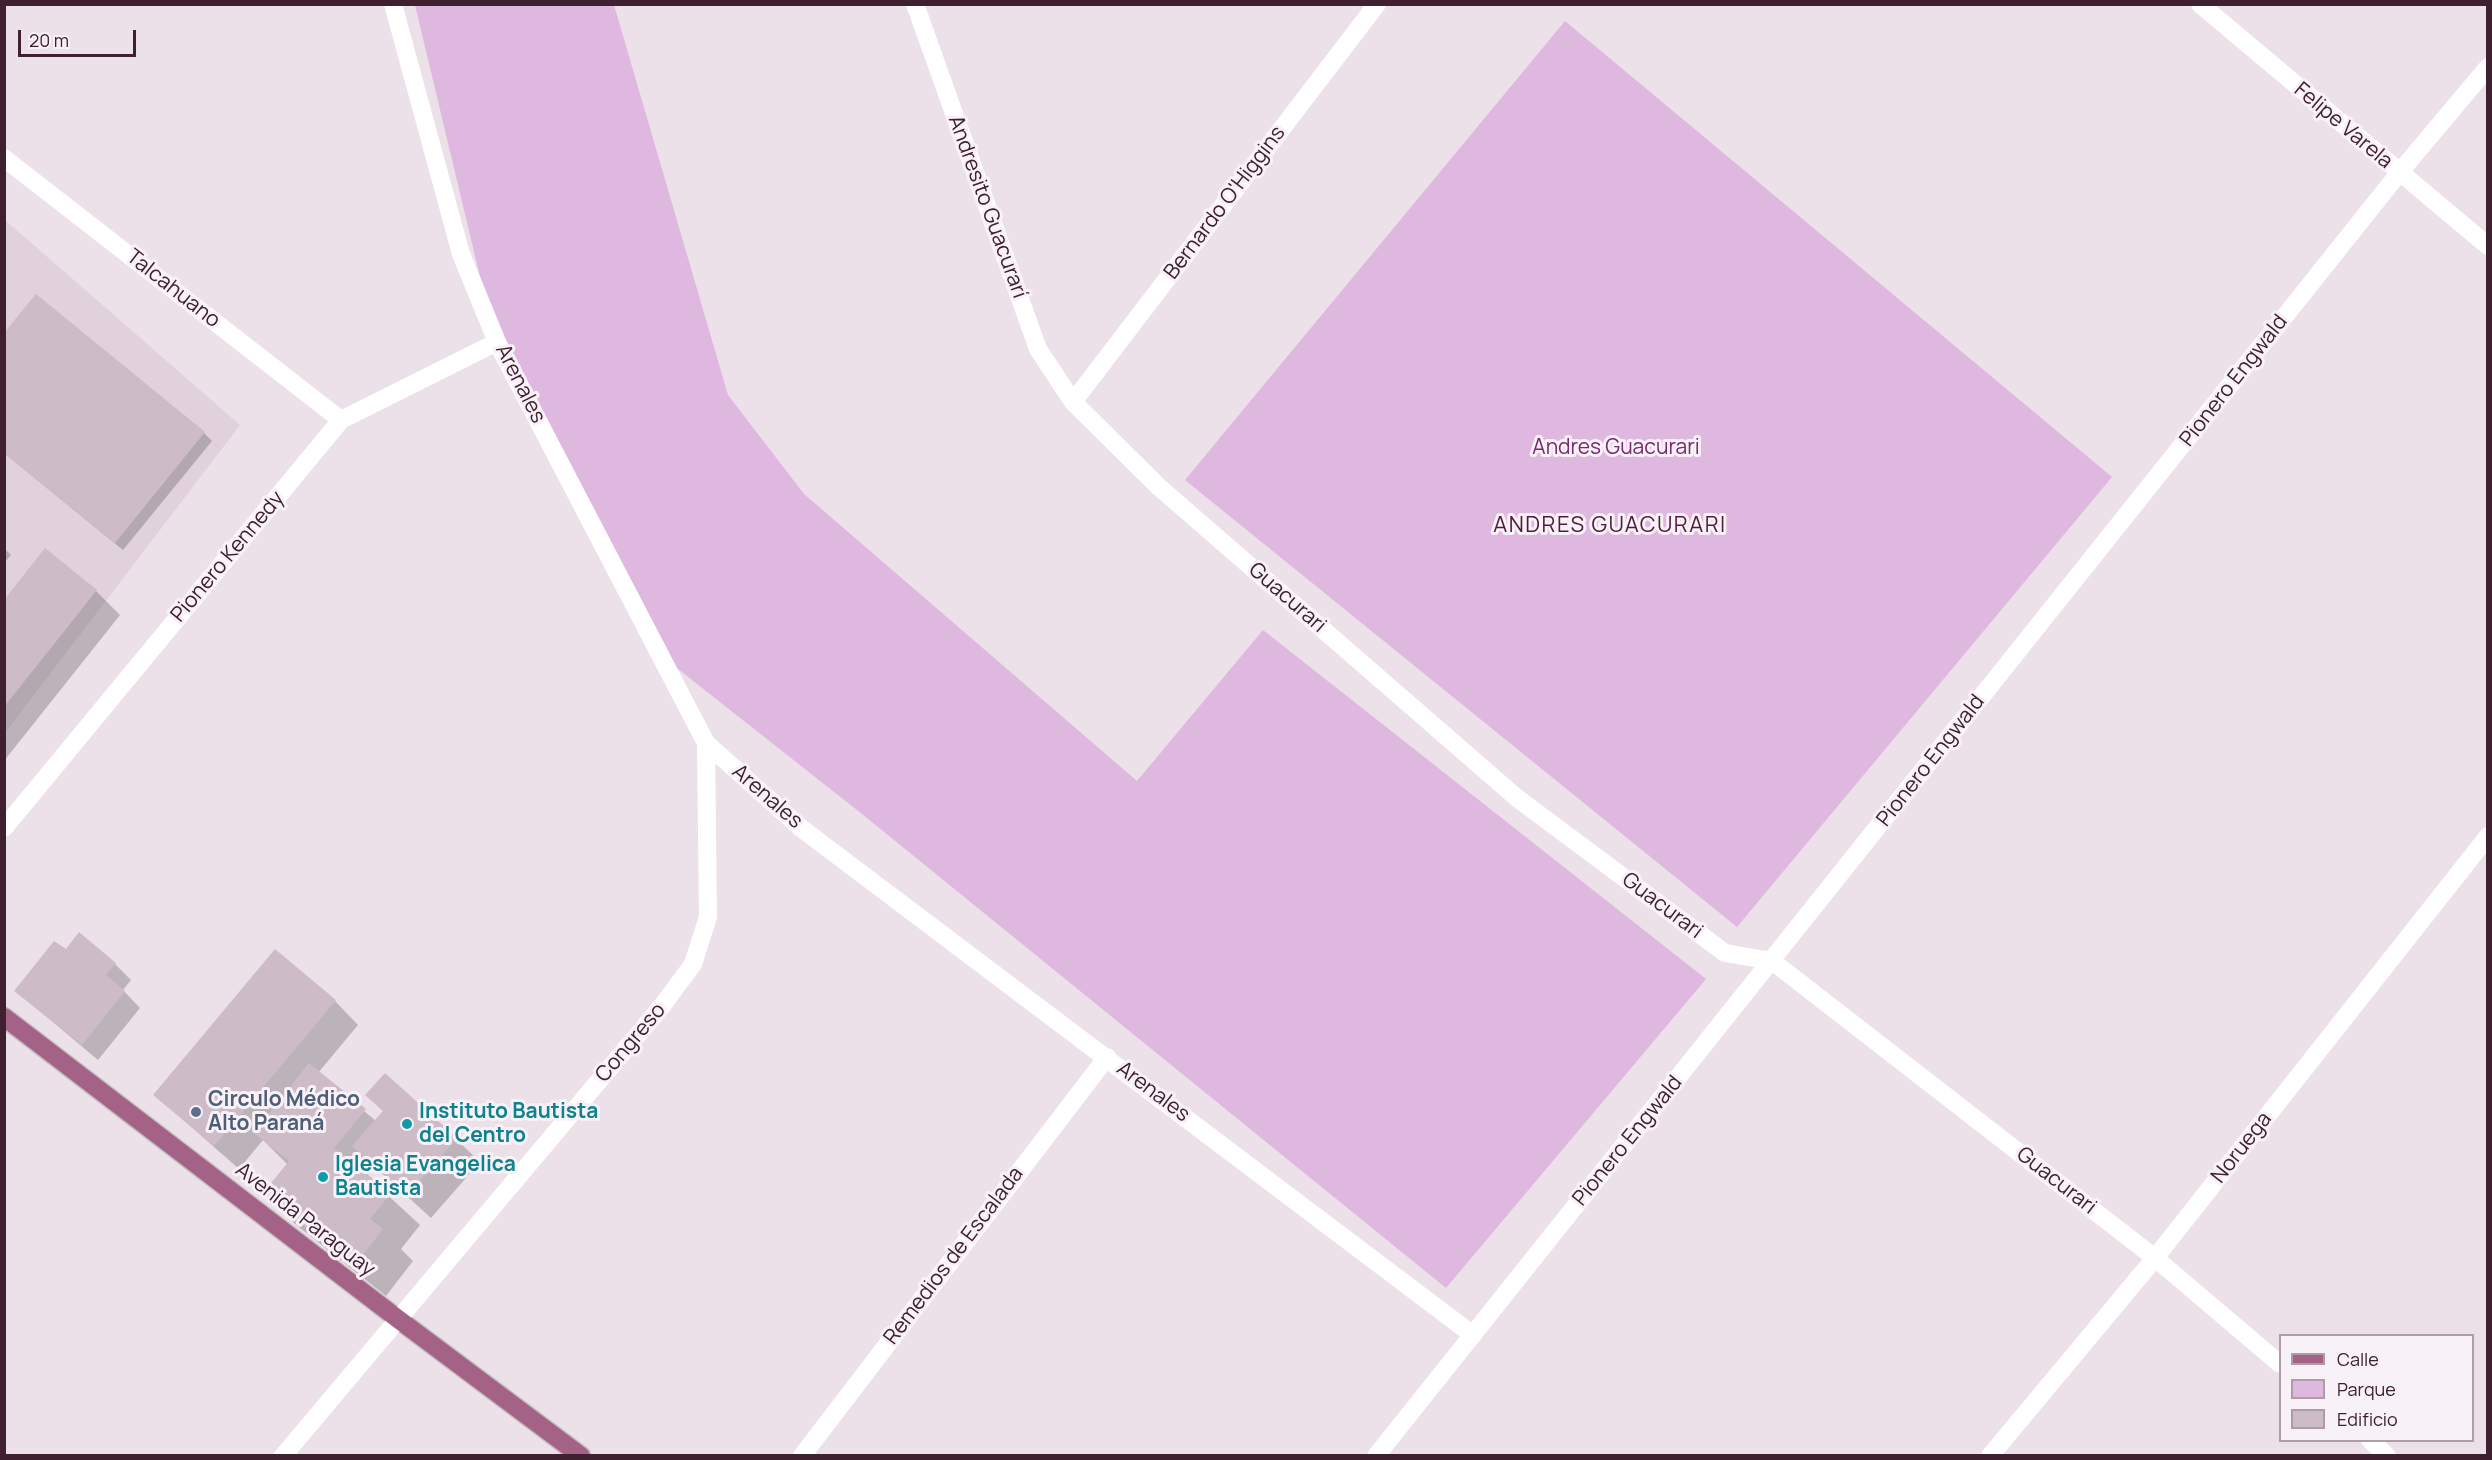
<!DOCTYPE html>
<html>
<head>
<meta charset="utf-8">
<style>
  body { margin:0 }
  #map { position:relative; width:2492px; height:1460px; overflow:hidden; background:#ece0e9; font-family:Manrope,sans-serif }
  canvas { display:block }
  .frame { position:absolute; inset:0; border:6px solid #3e2030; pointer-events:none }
  .legend { position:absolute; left:2279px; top:1334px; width:195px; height:108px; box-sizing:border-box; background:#f8f1f7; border:2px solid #ae9da7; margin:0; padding:8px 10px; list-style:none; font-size:18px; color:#3e2030 }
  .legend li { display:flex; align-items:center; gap:12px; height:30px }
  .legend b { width:30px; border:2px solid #ae9da7 }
  .scale { position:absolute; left:18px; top:30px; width:118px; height:27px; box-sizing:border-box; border:3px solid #3e2030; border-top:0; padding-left:8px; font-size:18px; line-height:21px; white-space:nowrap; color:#3e2030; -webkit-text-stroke:4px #f8f1f7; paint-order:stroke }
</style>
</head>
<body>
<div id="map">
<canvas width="2492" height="1460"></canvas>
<div class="frame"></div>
<ul class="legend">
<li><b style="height:8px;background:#a46286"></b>Calle</li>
<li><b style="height:16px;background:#deb8df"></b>Parque</li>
<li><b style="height:16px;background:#cdbcc8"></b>Edificio</li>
</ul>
<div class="scale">20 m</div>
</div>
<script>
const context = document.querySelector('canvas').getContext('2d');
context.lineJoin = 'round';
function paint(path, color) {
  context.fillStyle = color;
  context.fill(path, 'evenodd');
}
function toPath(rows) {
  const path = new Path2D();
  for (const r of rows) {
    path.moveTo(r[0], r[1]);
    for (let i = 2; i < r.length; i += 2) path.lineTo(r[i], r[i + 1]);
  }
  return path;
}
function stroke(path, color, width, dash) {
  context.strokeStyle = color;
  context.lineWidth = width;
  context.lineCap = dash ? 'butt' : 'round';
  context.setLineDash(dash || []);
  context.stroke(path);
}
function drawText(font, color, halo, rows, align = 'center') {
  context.font = font + ' Manrope,sans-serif';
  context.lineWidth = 6;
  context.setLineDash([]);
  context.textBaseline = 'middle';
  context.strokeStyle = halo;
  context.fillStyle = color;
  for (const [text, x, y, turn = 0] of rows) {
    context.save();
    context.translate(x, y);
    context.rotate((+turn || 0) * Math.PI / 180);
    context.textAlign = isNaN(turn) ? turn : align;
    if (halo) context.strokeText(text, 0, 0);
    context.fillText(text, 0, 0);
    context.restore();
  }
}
paint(toPath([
  [5,220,240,425,5,733]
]), '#e0d1dc');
paint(toPath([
  [415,5,614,5,728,395,804,494,1137,781,1263,630,1706,979,1446,1288,862,814,673,665,486,302],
  [1565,21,2112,477,1737,927,1185,480]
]), '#deb8df');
paint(toPath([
  [204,433,212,441,123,550,4,453],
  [4,548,11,555,4,563],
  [96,591,120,615,4,761,4,603],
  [66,951,115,964,131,980,123,990,140,1008,98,1060,16,991],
  [335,1001,358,1025,318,1073,376,1121,384,1112,367,1095,456,1139,480,1162,431,1218,375,1167,367,1176,420,1225,401,1249,413,1261,386,1296,295,1224,265,1193,287,1164,263,1140,239,1169,155,1095]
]), '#0003');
paint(toPath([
  [36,294,205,432,115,543,4,453,4,333],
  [45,548,97,590,4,707,4,600],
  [79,932,116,963,106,975,125,991,82,1045,14,991,54,941,66,949],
  [275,949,336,1000,214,1146,153,1095],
  [309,1063,366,1109,334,1148,391,1193,370,1219,383,1229,354,1266,263,1193,289,1161,254,1133],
  [385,1073,457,1138,407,1195,352,1146,383,1111,365,1095]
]), '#cdbcc8');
const major = toPath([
  [4,1017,398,1319,581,1456]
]);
stroke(major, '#c5bcc1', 21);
stroke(toPath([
  [393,4,461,254,497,342,706,743,801,828,1473,1335],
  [915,4,1038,349,1073,402,1159,487,1517,798,1725,953,1772,961,2155,1258,2280,1364],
  [2200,4,2488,246],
  [4,158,341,420],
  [1073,402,1377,4],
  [4,828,341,420,497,342],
  [2370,1440,2387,1456],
  [283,1456,662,1006,693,964,708,917,706,743],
  [802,1456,1107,1057],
  [1376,1456,2399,173,2488,67],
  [1990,1456,2155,1258,2488,836]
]), '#fff', 18);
stroke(major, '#a46286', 18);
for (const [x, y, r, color] of [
  [196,1112,6,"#5c6f8a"],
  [407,1124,6,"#0f9aa8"],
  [323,1177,6,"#0f9aa8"]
]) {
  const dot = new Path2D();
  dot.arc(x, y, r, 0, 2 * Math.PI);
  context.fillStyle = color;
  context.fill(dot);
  stroke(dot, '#f8f1f7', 2);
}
drawText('21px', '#3e2030', '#f8f1f7', [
  ["Felipe Varela",2343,126,40],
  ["Bernardo O'Higgins",1225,203,-53],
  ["Andresito Guacurarí",987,207,70],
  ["Talcahuano",173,289,38],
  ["Pionero Engwald",2234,381,-52],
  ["Arenales",520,384,63],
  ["Pionero Kennedy",228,557,-50],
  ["Guacurari",1287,598,41],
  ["Pionero Engwald",1931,761,-52],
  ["Arenales",767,797,41],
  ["Guacurari",1662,906,37],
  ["Congreso",631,1043,-50],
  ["Arenales",1153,1092,37],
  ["Pionero Engwald",1628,1141,-51],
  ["Noruega",2242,1148,-52],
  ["Guacurari",2056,1181,38],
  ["Avenida Paraguay",305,1220,38],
  ["Remedios de Escalada",954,1256,-53]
]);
drawText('21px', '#77286e', '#f8f1f7', [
  ["Andres Guacurari",1616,448]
]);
drawText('bold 21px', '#4e5e75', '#f8f1f7', [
  ["Circulo Médico",208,1100],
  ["Alto Paraná",208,1124]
], 'left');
drawText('bold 21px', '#0d838f', '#f8f1f7', [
  ["Instituto Bautista",419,1112],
  ["del Centro",419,1136],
  ["Iglesia Evangelica",335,1165],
  ["Bautista",335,1189]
], 'left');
context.letterSpacing = '1.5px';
drawText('22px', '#511b37', '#f8f1f7', [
  ["ANDRES GUACURARI",1610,526]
]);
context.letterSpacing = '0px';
</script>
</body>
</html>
